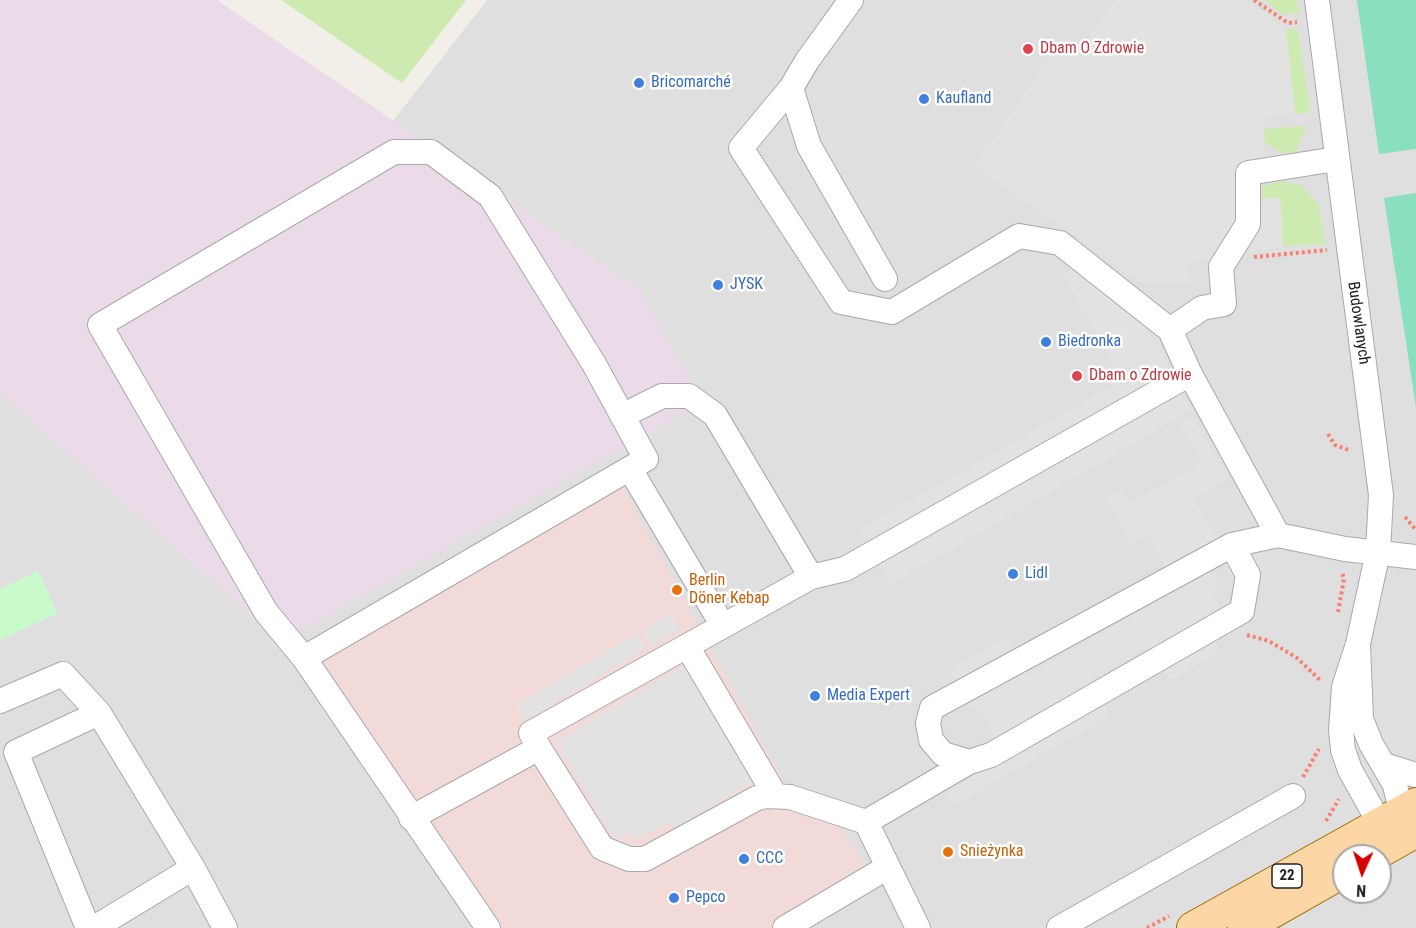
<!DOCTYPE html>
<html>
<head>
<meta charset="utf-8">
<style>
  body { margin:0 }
  #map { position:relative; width:1416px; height:928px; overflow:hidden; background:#f2efe9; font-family:"Roboto Condensed",sans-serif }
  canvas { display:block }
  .north { position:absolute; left:1332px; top:844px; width:60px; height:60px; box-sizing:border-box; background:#fff; border:2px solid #a7a7a7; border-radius:50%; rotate:183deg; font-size:16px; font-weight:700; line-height:24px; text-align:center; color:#222 }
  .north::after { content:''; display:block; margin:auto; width:21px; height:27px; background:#d40000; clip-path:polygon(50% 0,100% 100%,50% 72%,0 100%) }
</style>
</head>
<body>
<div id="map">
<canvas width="1416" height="928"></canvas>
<div class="north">N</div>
</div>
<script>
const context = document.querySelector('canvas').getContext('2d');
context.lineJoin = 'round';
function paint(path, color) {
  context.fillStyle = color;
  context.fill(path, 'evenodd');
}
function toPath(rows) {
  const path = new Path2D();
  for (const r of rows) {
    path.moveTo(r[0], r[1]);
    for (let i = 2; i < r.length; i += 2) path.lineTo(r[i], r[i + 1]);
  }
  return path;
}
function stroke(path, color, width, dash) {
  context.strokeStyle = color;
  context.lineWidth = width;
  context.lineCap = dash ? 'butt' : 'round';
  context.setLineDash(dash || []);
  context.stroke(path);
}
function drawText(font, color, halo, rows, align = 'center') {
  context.font = font + ' "Roboto Condensed",sans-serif';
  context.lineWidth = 5;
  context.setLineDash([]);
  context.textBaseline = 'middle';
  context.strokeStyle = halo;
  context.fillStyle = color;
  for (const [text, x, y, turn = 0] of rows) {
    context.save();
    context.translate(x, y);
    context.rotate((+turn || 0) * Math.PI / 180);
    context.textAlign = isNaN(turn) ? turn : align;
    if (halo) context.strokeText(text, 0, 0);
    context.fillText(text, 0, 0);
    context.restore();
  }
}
paint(toPath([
  [487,0,1416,0,1416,928,0,928,0,393,281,642,639,289,393,121],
  [1344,856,1380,856,1380,892,1344,892]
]), '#e0dfdf');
paint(toPath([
  [623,488,798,807,818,796,878,882,799,928,478,928,300,672]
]), '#f2dad9');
paint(toPath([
  [0,0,217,0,639,289,702,403,281,642,0,393]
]), '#ebdbe8');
paint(toPath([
  [281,0,466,0,402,83],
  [1265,0,1296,0,1300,13,1281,14],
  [1286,28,1298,30,1310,108,1305,114,1295,113],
  [1307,126,1295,153,1279,152,1264,141,1264,129],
  [1282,181,1301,185,1319,205,1325,244,1283,246,1280,198,1261,198,1262,186]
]), '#cdebb0');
paint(toPath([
  [38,571,58,613,0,640,0,589]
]), '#c8facc');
paint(toPath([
  [1357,0,1416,0,1416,149,1379,154],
  [1416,193,1416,408,1384,198]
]), '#88e0be');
paint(toPath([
  [1115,0,1245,0,1286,28,1295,113,1265,118,1261,198,1280,198,1283,246,1188,263,1190,284,1143,283,974,166,1063,36,1081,48],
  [1084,249,1116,271,1192,410,892,584,858,530,1122,380,1064,277],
  [1193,416,1229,479,1194,499,1217,538,1184,557,1196,579,1209,571,1219,588,1211,592,1219,606,1200,618,1219,653,1170,681,1149,647,1090,680,1110,716,952,806,945,793,1006,757,977,706,971,709,949,669,1006,637,1028,675,1178,589,1147,536,1132,545,1105,498,1122,489,1131,503,1201,462,1179,424],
  [670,614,679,629,651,646,642,631],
  [636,634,645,649,525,720,516,705],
  [685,665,753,781,674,828,670,821,635,841,630,833,615,841,556,741]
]), '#e2e2e2');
const minor = toPath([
  [851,0,807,61,791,88,809,146,885,279],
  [1317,0,1381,495,1378,552,1358,644,1344,687,1341,730,1343,750,1350,770,1380,824,1389,834,1403,838,1404,824,1395,785,1371,744,1361,719,1358,644],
  [791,88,741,148,841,302,892,312,1019,236,1060,243,1170,330],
  [1190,374,1278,535,1232,545,932,708,928,723,931,740,943,754,969,762,991,755,1242,611,1248,575,1232,545],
  [630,469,723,626],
  [1278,535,1345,549,1416,557],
  [811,577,845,569,1190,374,1170,330,1202,308,1224,304,1221,267,1248,224,1248,173,1336,159],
  [687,646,775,795],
  [304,658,266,612,100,325,394,152,431,152,490,196,594,364,646,459,304,658,488,928],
  [0,701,63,674,99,713],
  [539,748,602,848,629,859,645,859,757,798,766,796,790,797,866,822,969,762],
  [1384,765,1416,775],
  [411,818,539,748,531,733,811,577,715,415,689,396,662,396,622,416],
  [866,822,918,928],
  [88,928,16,752,99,713,193,868,225,928],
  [94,928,193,868],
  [785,928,888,867],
  [1059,928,1293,796]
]);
const major = toPath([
  [1372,856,1416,831],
  [1193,928,1416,804],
  [1244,928,1344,871]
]);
stroke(minor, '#a9a9a9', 26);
stroke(major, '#a06b00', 34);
stroke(toPath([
  [1254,0,1288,23,1297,22],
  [1254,257,1327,250],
  [1328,434,1335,445,1351,451],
  [1405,517,1416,530],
  [1338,612,1344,579,1342,572],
  [1247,635,1269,641,1297,658,1321,681],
  [1303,777,1319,749],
  [1326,821,1339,799],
  [1147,928,1169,916]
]), '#fa8072', 4, [3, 3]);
stroke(minor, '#fff', 24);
stroke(major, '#fcd6a4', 32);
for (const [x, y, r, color] of [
  [1028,49,6,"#e0444e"],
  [639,83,6,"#3f7fe0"],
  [924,99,6,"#3f7fe0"],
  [718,285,6,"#3f7fe0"],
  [1046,342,6,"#3f7fe0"],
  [1077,376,6,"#e0444e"],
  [1013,574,6,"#3f7fe0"],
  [677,590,6,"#e8710a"],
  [815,696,6,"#3f7fe0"],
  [948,852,6,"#e8710a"],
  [744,859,6,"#3f7fe0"],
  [674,898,6,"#3f7fe0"]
]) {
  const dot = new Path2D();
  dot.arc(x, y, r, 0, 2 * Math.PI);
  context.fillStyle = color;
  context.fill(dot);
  stroke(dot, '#fff', 2);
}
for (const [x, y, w] of [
  [1287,876,30]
]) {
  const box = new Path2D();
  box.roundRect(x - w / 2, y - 12, w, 24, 4.5);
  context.fillStyle = '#fff';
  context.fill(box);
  stroke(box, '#222', 1.5);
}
drawText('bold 15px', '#222', null, [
  ["22",1287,876]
]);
drawText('16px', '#be3a42', '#fff', [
  ["Dbam O Zdrowie",1040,49],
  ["Dbam o Zdrowie",1089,376]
], 'left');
drawText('16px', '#366cbe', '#fff', [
  ["Bricomarché",651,83],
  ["Kaufland",936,99],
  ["JYSK",730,285],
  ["Biedronka",1058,342],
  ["Lidl",1025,574],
  ["Media Expert",827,696],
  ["CCC",756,859],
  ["Pepco",686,898]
], 'left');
drawText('16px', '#222', '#fff', [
  ["Budowlanych",1358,323,82]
]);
drawText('16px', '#c56008', '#fff', [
  ["Berlin",689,581],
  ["Döner Kebap",689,599],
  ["Snieżynka",960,852]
], 'left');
</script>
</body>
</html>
